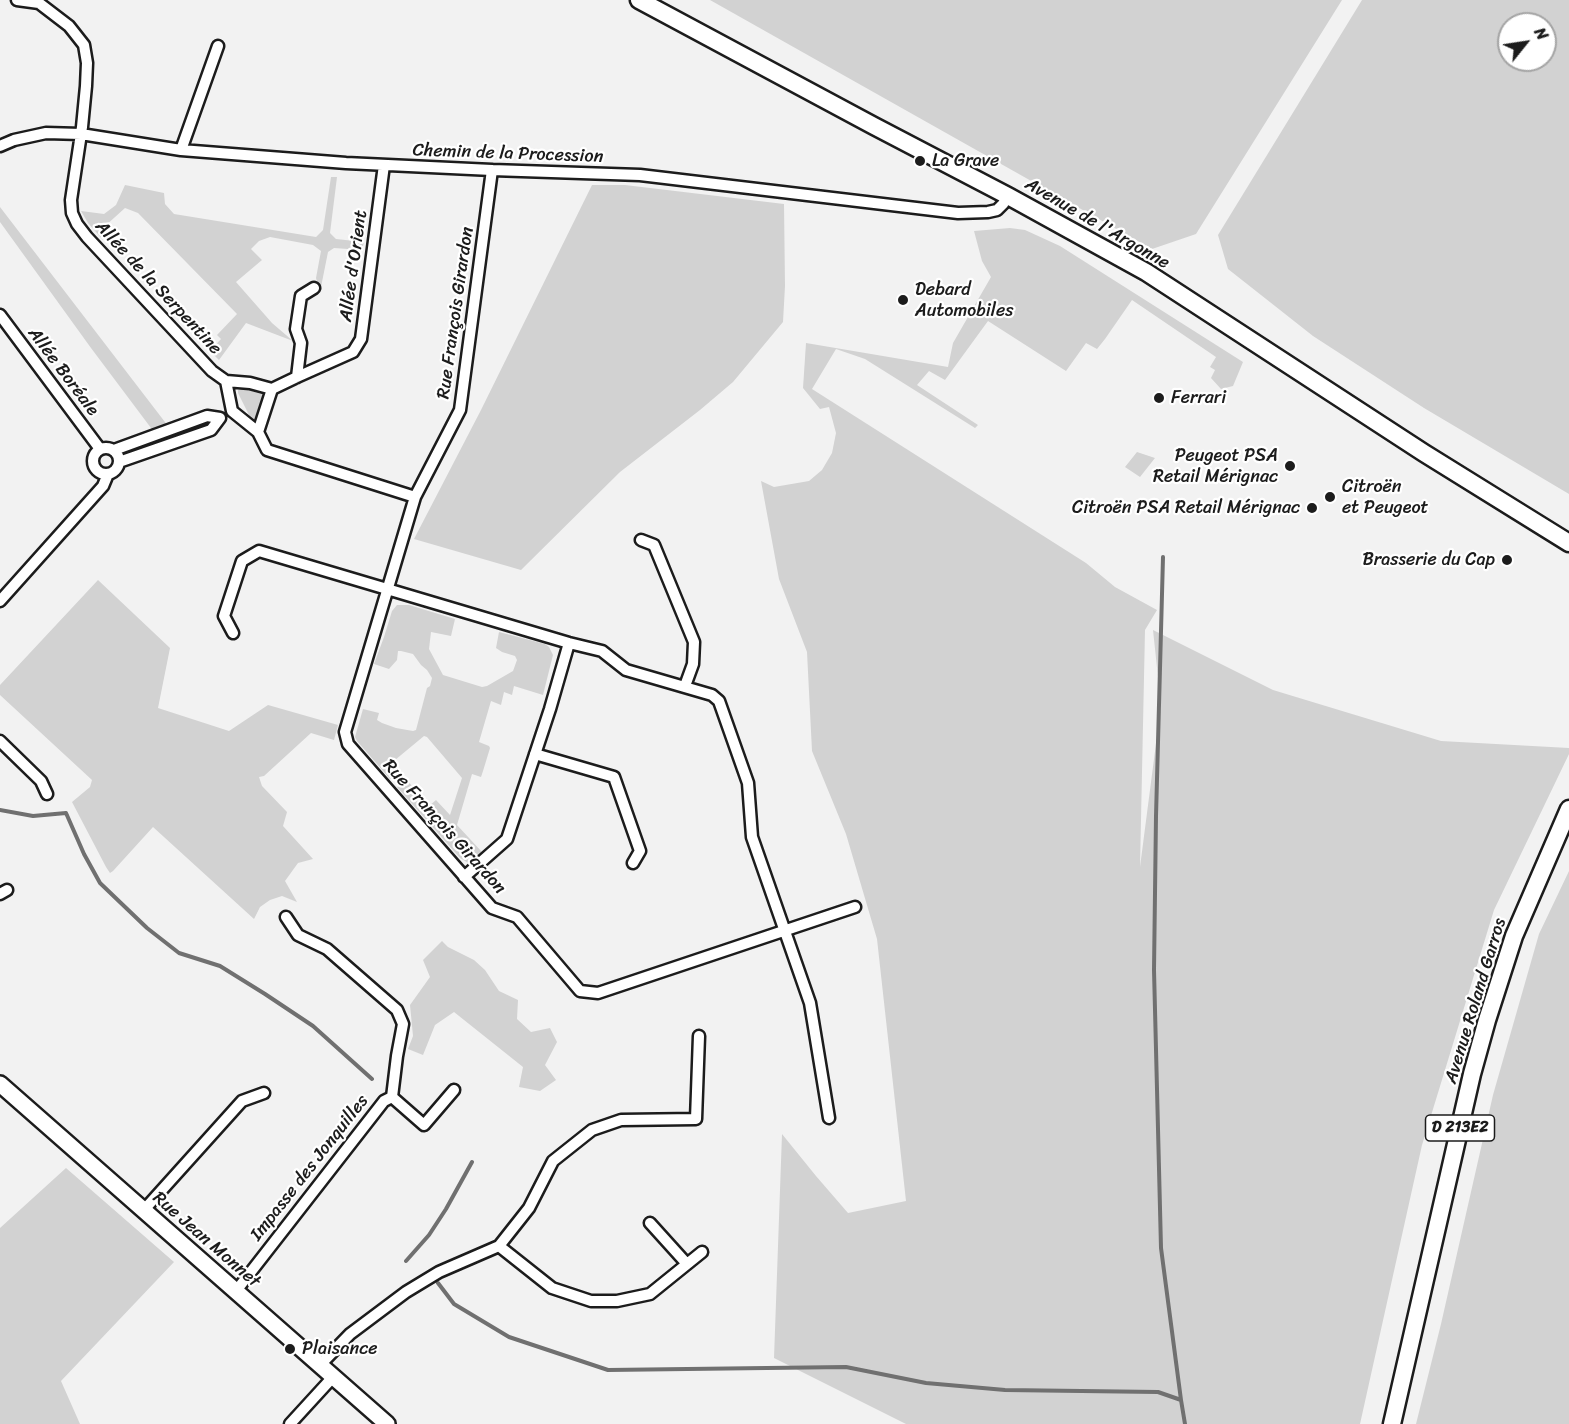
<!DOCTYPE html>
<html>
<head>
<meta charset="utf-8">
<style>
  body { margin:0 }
  #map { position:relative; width:1569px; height:1424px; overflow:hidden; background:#f2f2f2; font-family:Sriracha,sans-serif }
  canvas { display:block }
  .north { position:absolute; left:1497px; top:12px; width:60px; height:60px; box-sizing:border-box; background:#fff; border:2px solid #a4a4a4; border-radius:50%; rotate:60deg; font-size:16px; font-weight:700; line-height:24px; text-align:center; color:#1c1c1c }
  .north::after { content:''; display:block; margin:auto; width:21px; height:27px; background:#1c1c1c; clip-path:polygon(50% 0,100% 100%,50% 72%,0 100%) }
</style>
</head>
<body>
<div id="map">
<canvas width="1569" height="1424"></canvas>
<div class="north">N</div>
</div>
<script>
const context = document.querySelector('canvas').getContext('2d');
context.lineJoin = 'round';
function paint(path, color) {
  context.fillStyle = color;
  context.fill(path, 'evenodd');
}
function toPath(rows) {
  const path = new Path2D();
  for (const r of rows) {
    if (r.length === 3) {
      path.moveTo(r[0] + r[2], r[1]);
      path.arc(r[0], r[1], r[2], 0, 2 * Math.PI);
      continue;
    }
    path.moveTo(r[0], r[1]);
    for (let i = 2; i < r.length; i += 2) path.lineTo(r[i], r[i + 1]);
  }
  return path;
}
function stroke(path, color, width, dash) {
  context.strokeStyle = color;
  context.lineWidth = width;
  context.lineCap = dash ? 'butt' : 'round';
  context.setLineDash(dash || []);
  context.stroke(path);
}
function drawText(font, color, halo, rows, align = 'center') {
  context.font = font + ' Sriracha,sans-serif';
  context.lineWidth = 4.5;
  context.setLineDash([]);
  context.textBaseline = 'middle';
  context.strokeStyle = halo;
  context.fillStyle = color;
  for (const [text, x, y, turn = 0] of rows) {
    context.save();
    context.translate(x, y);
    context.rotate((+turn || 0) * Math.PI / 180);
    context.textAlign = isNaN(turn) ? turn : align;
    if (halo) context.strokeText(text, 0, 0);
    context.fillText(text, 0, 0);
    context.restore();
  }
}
paint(toPath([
  [710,0,1342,0,1196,234,1152,249],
  [1362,0,1569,0,1569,494,1424,408,1313,336,1228,269,1218,235],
  [1509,24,1545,24,1545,60,1509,60],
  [331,177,337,177,330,233,336,239,364,242,362,250,334,248,328,252,320,292,316,278,321,251,313,245,270,237,259,241,251,249,262,260,236,282,272,323,293,341,246,323,219,360,210,351,221,339,217,335,237,314,138,213,125,208,104,227,103,240,88,223,81,211,104,214,116,205,125,185,164,193,165,204,174,214,316,237,323,230],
  [592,185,625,185,784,204,785,286,783,322,733,382,700,410,620,472,521,570,414,539,481,410],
  [0,207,168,426,154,432,91,348,0,222],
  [1010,228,1025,230,1060,246,1243,362,1233,386,1221,389,1211,378,1215,370,1210,367,1216,357,1132,300,1105,339,1097,349,1086,343,1066,371,988,321,945,380,929,371,917,385,978,425,975,428,865,359,836,349,812,389,1086,563,1115,587,1157,610,1145,630,1140,867,1161,705,1153,630,1273,690,1441,741,1569,748,1569,754,1494,910,1422,1145,1360,1424,906,1424,774,1358,782,1134,816,1176,848,1213,906,1201,877,939,846,834,812,751,807,652,779,579,761,481,774,487,809,481,822,470,832,453,836,433,829,407,820,409,803,388,806,343,948,367,953,343,991,277,982,261,974,231],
  [243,388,264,395,254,422,252,421,238,393,238,390],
  [1137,452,1155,458,1140,477,1125,467],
  [98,580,170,648,158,708,229,731,268,705,338,725,334,740,311,733,264,776,259,777,262,786,287,812,283,826,313,859,298,863,285,881,297,902,282,896,270,900,260,907,254,919,153,827,113,871,110,873,106,867,72,802,90,787,92,780,0,695,0,685],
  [397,605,409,605,455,619,451,636,431,632,429,649,443,675,482,687,487,686,513,671,517,660,515,656,502,652,496,648,499,632,545,644,549,647,553,655,543,695,514,686,512,695,504,692,501,705,491,701,479,742,489,746,490,748,483,771,481,777,472,774,457,825,482,852,470,864,460,858,397,787,407,780,429,806,436,800,450,815,462,778,427,737,424,736,389,765,396,774,390,779,357,741,355,737,363,709,379,713,377,720,382,723,396,728,413,731,416,730,427,688,430,686,432,678,427,670,421,665,413,654,401,651,398,651,397,660,389,669,374,664,384,637,392,611],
  [1569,871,1569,1424,1416,1424,1441,1324,1493,1095,1539,934],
  [442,941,448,947,474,960,485,970,499,991,518,1000,517,1019,531,1032,550,1028,557,1042,545,1065,556,1080,540,1091,519,1087,523,1067,454,1012,435,1025,423,1055,408,1049,413,1036,410,1005,430,977,423,960],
  [66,1168,174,1262,61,1381,80,1424,0,1424,0,1228]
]), '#d2d2d2');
stroke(toPath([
  [1163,557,1156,816,1154,970,1161,1248,1181,1400],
  [0,810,33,816,66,813,84,854,100,883,147,928,179,953,220,966,265,994,313,1026,372,1079],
  [406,1261,429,1235,446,1209,472,1162],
  [438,1283,454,1304,509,1337,608,1370,846,1367,926,1383,1005,1390,1158,1392,1181,1400,1185,1424]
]), '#707070', 4);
const street = toPath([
  [17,0,39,3,69,26,84,45,87,63,86,86,82,127,71,200,72,213,77,224,87,237,212,371,226,381],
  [0,146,14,140,46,133,81,134,181,150,346,163,492,170,640,175,958,213,988,212,997,210,1003,204,1008,196],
  [181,150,218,46],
  [492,170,460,410,415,497,345,732,348,744,492,908,517,917,580,991,598,993,855,907],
  [0,315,100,449],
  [297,377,301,343,296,329,301,296,314,288],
  [226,381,250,383,272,389,258,432,232,411,226,381],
  [272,389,297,377,353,352,361,339,384,165],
  [258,432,267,450,415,497],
  [106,461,13],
  [114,450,207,416,220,418,211,430,119,462],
  [641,540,654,545,694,642,693,664,685,686],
  [0,601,103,486,108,474],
  [233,633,224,616,242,561,259,551,569,643,602,651,626,670,712,695,719,701,748,783,752,837,810,1003,829,1118],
  [0,741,41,781,47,794],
  [535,754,614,777,640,851,633,863],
  [464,877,507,839,550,709,569,643],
  [0,894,7,890],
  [286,917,298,935,327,949,397,1010,403,1024,397,1056,392,1097],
  [143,1211,242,1101,264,1093],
  [650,1223,687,1264],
  [499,1246,552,1288,591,1301,617,1301,650,1294,702,1252],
  [236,1291,384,1101,392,1097,424,1125,454,1090],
  [319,1366,350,1334,406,1292,439,1272,499,1246,529,1208,553,1161,592,1130,621,1120,696,1119,699,1036],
  [290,1424,333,1377]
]);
const secondary = toPath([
  [0,1084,387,1424]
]);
const primary = toPath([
  [639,0,874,126,1008,196,1146,272,1424,453,1569,543],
  [1392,1424,1472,1074,1487,1020,1514,936,1569,809]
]);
stroke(street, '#1c1c1c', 15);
stroke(secondary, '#1c1c1c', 20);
stroke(primary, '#1c1c1c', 21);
stroke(street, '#fff', 10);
stroke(secondary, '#fff', 15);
stroke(primary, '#fff', 16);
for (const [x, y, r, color] of [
  [920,161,6,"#1c1c1c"],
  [903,300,6,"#1c1c1c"],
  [1159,398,6,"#1c1c1c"],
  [1290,466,6,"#1c1c1c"],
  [1330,497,6,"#1c1c1c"],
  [1312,508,6,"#1c1c1c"],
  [1507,560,6,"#1c1c1c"],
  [290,1349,6,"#1c1c1c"]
]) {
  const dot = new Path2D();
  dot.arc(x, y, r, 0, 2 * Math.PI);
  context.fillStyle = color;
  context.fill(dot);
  stroke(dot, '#fff', 2);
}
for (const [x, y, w] of [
  [1460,1128,69]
]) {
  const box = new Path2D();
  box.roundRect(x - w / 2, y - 13, w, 26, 4.5);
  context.fillStyle = '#fff';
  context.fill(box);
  stroke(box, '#1c1c1c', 1.5);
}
drawText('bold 16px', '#1c1c1c', null, [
  ["D 213E2",1460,1128]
]);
drawText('18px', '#1c1c1c', '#fff', [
  ["Chemin de la Procession",508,154,2],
  ["Avenue de l'Argonne",1097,224,30],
  ["Allée d'Orient",354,266,-82],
  ["Allée de la Serpentine",158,288,47],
  ["Rue François Girardon",456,313,-82],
  ["Allée Boréale",63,372,53],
  ["Rue François Girardon",444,827,48],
  ["Avenue Roland Garros",1476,1001,-73],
  ["Impasse des Jonquilles",310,1168,-52],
  ["Rue Jean Monnet",206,1240,41]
]);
drawText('18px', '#1c1c1c', '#fff', [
  ["La Grave",932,161],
  ["Debard",915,290],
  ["Automobiles",915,311],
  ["Ferrari",1171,398],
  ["Peugeot PSA",1278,456,"right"],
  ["Retail Mérignac",1278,477,"right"],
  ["Citroën",1342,487],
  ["et Peugeot",1342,508],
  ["Citroën PSA Retail Mérignac",1300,508,"right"],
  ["Brasserie du Cap",1495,560,"right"],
  ["Plaisance",302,1349]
], 'left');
</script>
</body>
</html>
